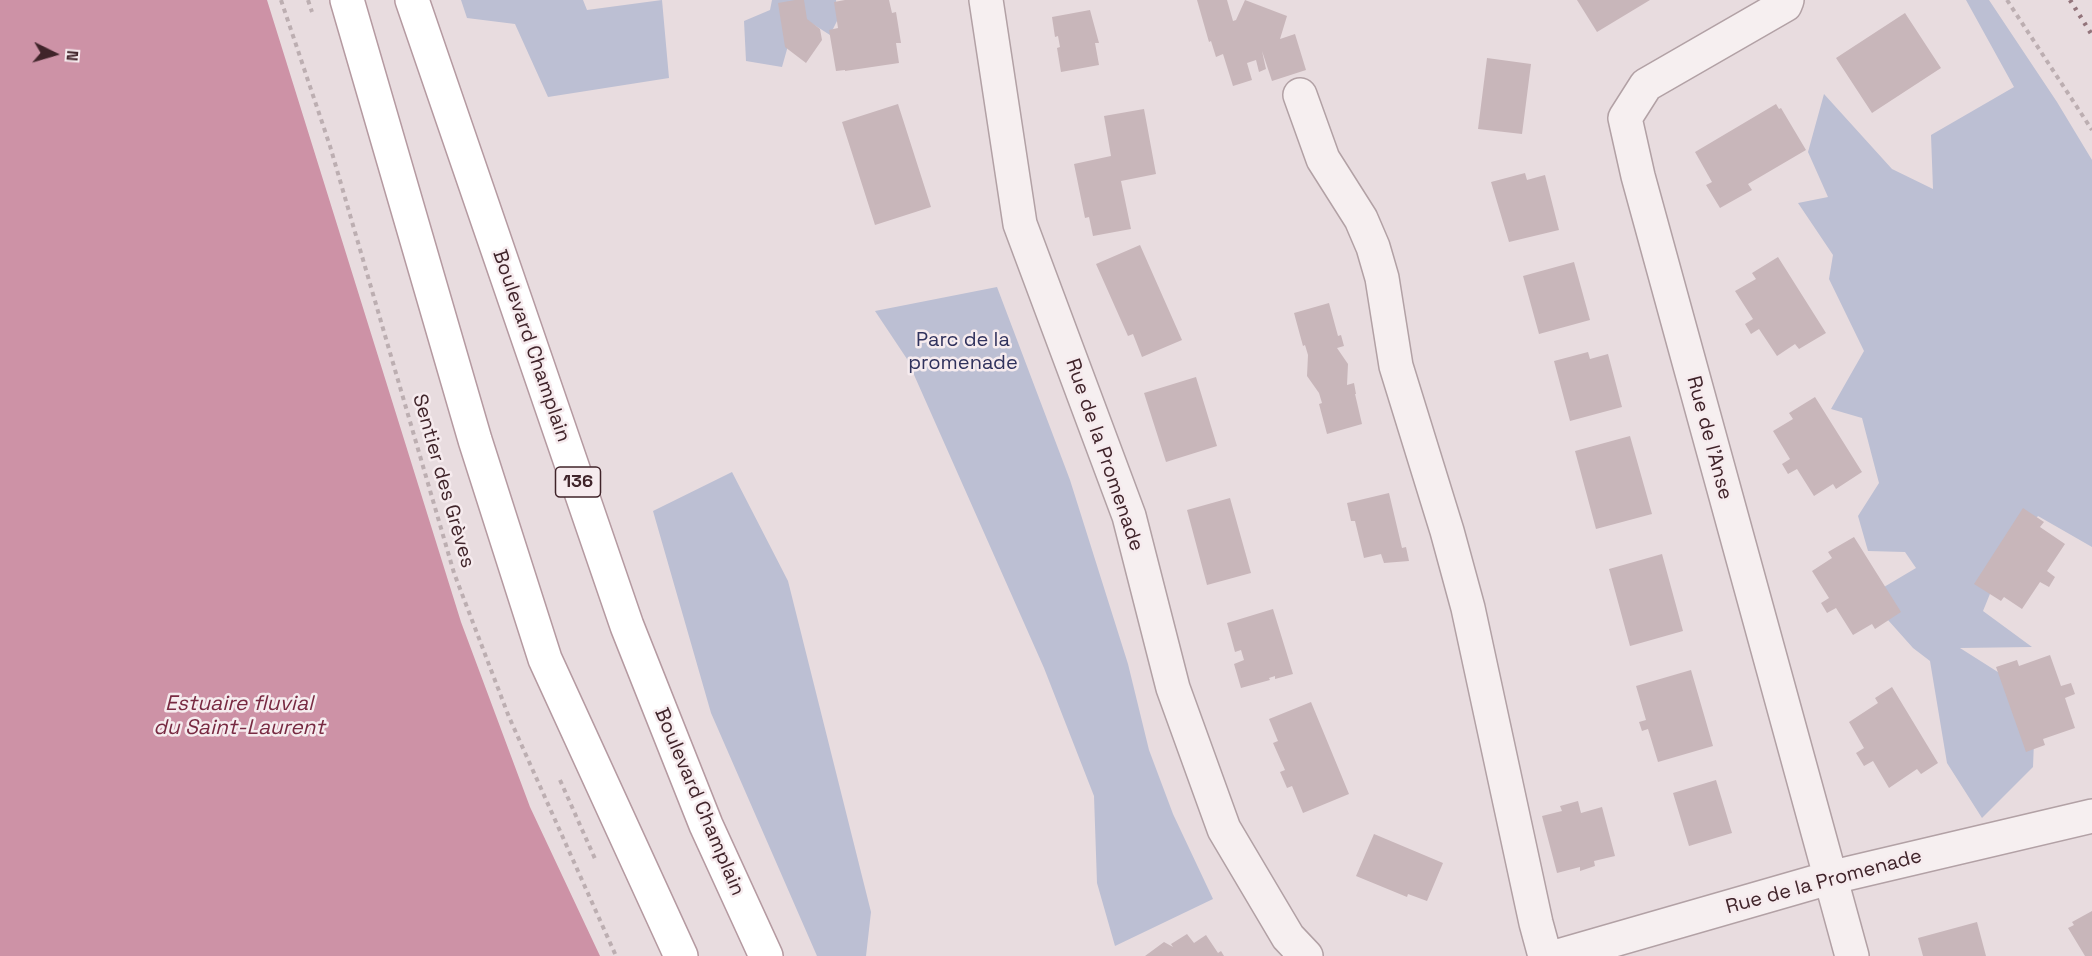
<!DOCTYPE html>
<html>
<head>
<meta charset="utf-8">
<style>
  body { margin:0 }
  #map { position:relative; width:2092px; height:956px; overflow:hidden; background:#e8dcdf; font-family:"Space Grotesk",sans-serif }
  canvas { display:block }
  .north { position:absolute; left:24px; top:24px; width:60px; height:60px; -webkit-text-stroke:4px #f6ebee; paint-order:stroke; rotate:95deg; font-size:16px; font-weight:700; line-height:24px; text-align:center; color:#40242a }
  .north::after { content:''; display:block; margin:auto; width:21px; height:27px; background:#40242a; clip-path:polygon(50% 0,100% 100%,50% 72%,0 100%) }
</style>
</head>
<body>
<div id="map">
<canvas width="2092" height="956"></canvas>
<div class="north">N</div>
</div>
<script>
const context = document.querySelector('canvas').getContext('2d');
context.lineJoin = 'round';
function paint(path, color) {
  context.fillStyle = color;
  context.fill(path, 'evenodd');
}
function toPath(rows) {
  const path = new Path2D();
  for (const r of rows) {
    path.moveTo(r[0], r[1]);
    for (let i = 2; i < r.length; i += 2) path.lineTo(r[i], r[i + 1]);
  }
  return path;
}
function stroke(path, color, width, dash) {
  context.strokeStyle = color;
  context.lineWidth = width;
  context.lineCap = dash ? 'butt' : 'round';
  context.setLineDash(dash || []);
  context.stroke(path);
}
function drawText(font, color, halo, rows, align = 'center') {
  context.font = font + ' "Space Grotesk",sans-serif';
  context.lineWidth = 5;
  context.setLineDash([]);
  context.textBaseline = 'middle';
  context.strokeStyle = halo;
  context.fillStyle = color;
  for (const [text, x, y, turn = 0] of rows) {
    context.save();
    context.translate(x, y);
    context.rotate((+turn || 0) * Math.PI / 180);
    context.textAlign = isNaN(turn) ? turn : align;
    if (halo) context.strokeText(text, 0, 0);
    context.fillText(text, 0, 0);
    context.restore();
  }
}
paint(toPath([
  [461,0,583,0,587,10,662,0,669,78,548,97,515,24,467,18],
  [772,0,836,0,838,19,830,35,797,14,782,67,746,61,744,21,770,10],
  [1966,0,1989,0,2057,102,2092,160,2092,547,2038,516,2007,552,1983,611,2032,647,1960,648,2001,674,2035,715,2033,767,1982,818,1947,763,1930,661,1913,648,1888,620,1884,587,1916,568,1905,552,1868,551,1858,516,1879,483,1862,418,1831,409,1864,351,1829,279,1833,255,1798,203,1828,197,1808,152,1824,94,1892,169,1933,189,1931,135,2014,87],
  [997,287,1070,480,1128,664,1149,750,1173,814,1213,899,1115,946,1097,883,1094,796,1044,668,907,359,875,311],
  [732,472,788,581,871,912,866,956,817,956,711,713,653,511]
]), '#bcbfd3');
paint(toPath([
  [0,0,267,0,461,622,530,807,600,956,0,956]
]), '#cd92a6');
paint(toPath([
  [795,0,804,0,807,19,820,29,822,40,806,63,785,47,778,3],
  [845,0,889,0,892,13,896,12,901,43,896,43,899,63,845,71,845,70,836,71,829,30,838,28,834,2],
  [1197,0,1227,0,1233,21,1236,20,1245,0,1287,16,1280,39,1295,34,1306,70,1272,81,1262,51,1266,69,1259,72,1256,60,1247,63,1252,80,1233,86,1223,54,1216,57,1211,41,1209,42],
  [1577,0,1650,0,1597,32],
  [1090,10,1099,43,1095,43,1099,65,1061,72,1057,48,1060,47,1058,36,1055,37,1052,17],
  [1905,13,1941,68,1872,113,1836,58],
  [1487,58,1531,64,1522,134,1478,129],
  [898,104,931,207,875,225,842,122],
  [1776,104,1779,109,1781,108,1806,150,1748,184,1752,190,1720,208,1706,185,1712,182,1695,152],
  [1144,109,1156,174,1121,181,1131,229,1093,236,1089,217,1085,218,1074,164,1111,156,1104,116],
  [1525,173,1527,180,1545,175,1559,230,1509,242,1491,182],
  [1140,245,1182,340,1142,357,1133,334,1128,336,1096,264],
  [1778,257,1826,333,1799,349,1795,344,1777,356,1759,329,1751,334,1745,324,1753,319,1735,291,1756,279,1752,273],
  [1574,262,1590,320,1539,334,1523,276],
  [1329,303,1338,336,1341,335,1344,346,1337,348,1348,364,1347,385,1354,383,1356,394,1355,394,1362,424,1327,434,1319,404,1322,403,1319,393,1307,376,1308,355,1305,345,1303,346,1294,313],
  [1588,352,1590,359,1608,354,1622,407,1570,421,1554,361],
  [1196,377,1217,446,1166,462,1144,393],
  [1815,397,1862,472,1836,489,1833,484,1814,496,1797,469,1788,474,1782,464,1790,459,1773,431,1793,419,1789,413],
  [1630,436,1652,514,1596,529,1575,451],
  [1389,493,1402,548,1406,547,1409,561,1384,563,1381,554,1364,558,1355,521,1351,521,1347,503],
  [1230,498,1251,573,1207,585,1187,510],
  [2023,508,2044,522,2040,527,2065,544,2047,571,2055,577,2049,587,2040,582,2022,609,2004,597,2001,601,1974,584],
  [1854,537,1901,612,1875,629,1872,624,1853,635,1836,608,1827,613,1821,603,1829,598,1812,571,1832,558,1828,552],
  [1662,554,1683,631,1630,646,1609,569],
  [1273,609,1293,674,1275,679,1275,676,1269,678,1270,680,1241,688,1234,664,1244,660,1241,650,1235,652,1227,623],
  [2050,655,2061,686,2071,683,2075,694,2065,698,2075,728,2043,739,2045,745,2026,752,1996,667,2017,660,2019,666],
  [1691,670,1713,746,1658,762,1648,729,1642,731,1639,722,1646,720,1636,686],
  [1892,687,1938,763,1921,774,1917,769,1889,788,1873,761,1864,766,1856,753,1864,748,1849,722,1878,703,1875,698],
  [1311,702,1349,794,1303,813,1292,786,1287,788,1280,772,1285,770,1273,743,1278,741,1269,719],
  [1716,780,1732,833,1689,846,1673,793],
  [1578,801,1581,813,1602,807,1615,856,1594,861,1595,866,1580,871,1580,867,1557,873,1542,816,1562,811,1560,806],
  [1374,834,1443,863,1427,901,1408,894,1407,897,1356,876],
  [2092,911,2092,956,2085,956,2068,928,2074,925,2072,922],
  [1977,922,1986,956,1923,956,1918,938],
  [1187,934,1194,943,1206,935,1218,953,1221,951,1224,956,1145,956,1164,942,1173,947,1171,944]
]), '#c8b6ba');
const minor = toPath([
  [986,0,1020,224,1129,516,1173,688,1224,829,1288,937,1306,956],
  [1787,0,1785,5,1646,85,1625,118,1638,176,1852,956],
  [1300,95,1323,159,1361,219,1373,247,1382,278,1396,366,1447,531,1468,608,1536,923,1545,956],
  [1558,956,1829,878,2092,816]
]);
const major = toPath([
  [347,0,475,440,545,659,681,956],
  [412,0,627,626,706,825,766,956]
]);
stroke(minor, '#b2a1a5', 36);
stroke(major, '#b59aa1', 36);
stroke(toPath([
  [281,0,330,146,454,573,509,717,616,956],
  [308,0,312,12],
  [2007,0,2092,130],
  [560,780,596,861]
]), '#bcaeb1', 4, [4.5, 4.5]);
stroke(minor, '#f6eff0', 33);
stroke(major, '#fff', 33);
stroke(toPath([
  [2070,0,2092,35]
]), '#93747b', 4.5, [3, 6]);
for (const [x, y, w] of [
  [578,482,45]
]) {
  const box = new Path2D();
  box.roundRect(x - w / 2, y - 15, w, 30, 4.5);
  context.fillStyle = '#f6ebee';
  context.fill(box);
  stroke(box, '#40242a', 1.5);
}
drawText('bold 18px', '#40242a', null, [
  ["136",578,482]
]);
drawText('20px', '#30325d', '#f6ebee', [
  ["Parc de la",963,341],
  ["promenade",963,364]
]);
drawText('20px', '#40242a', '#f6ebee', [
  ["Boulevard Champlain",531,346,71],
  ["Rue de l'Anse",1709,438,75],
  ["Rue de la Promenade",1104,455,71],
  ["Sentier des Grèves",443,481,74],
  ["Boulevard Champlain",699,802,67],
  ["Rue de la Promenade",1824,882,-15]
]);
drawText('italic 21px', '#782a42', '#f6ebee', [
  ["Estuaire fluvial",239,704],
  ["du Saint-Laurent",239,728]
]);
</script>
</body>
</html>
